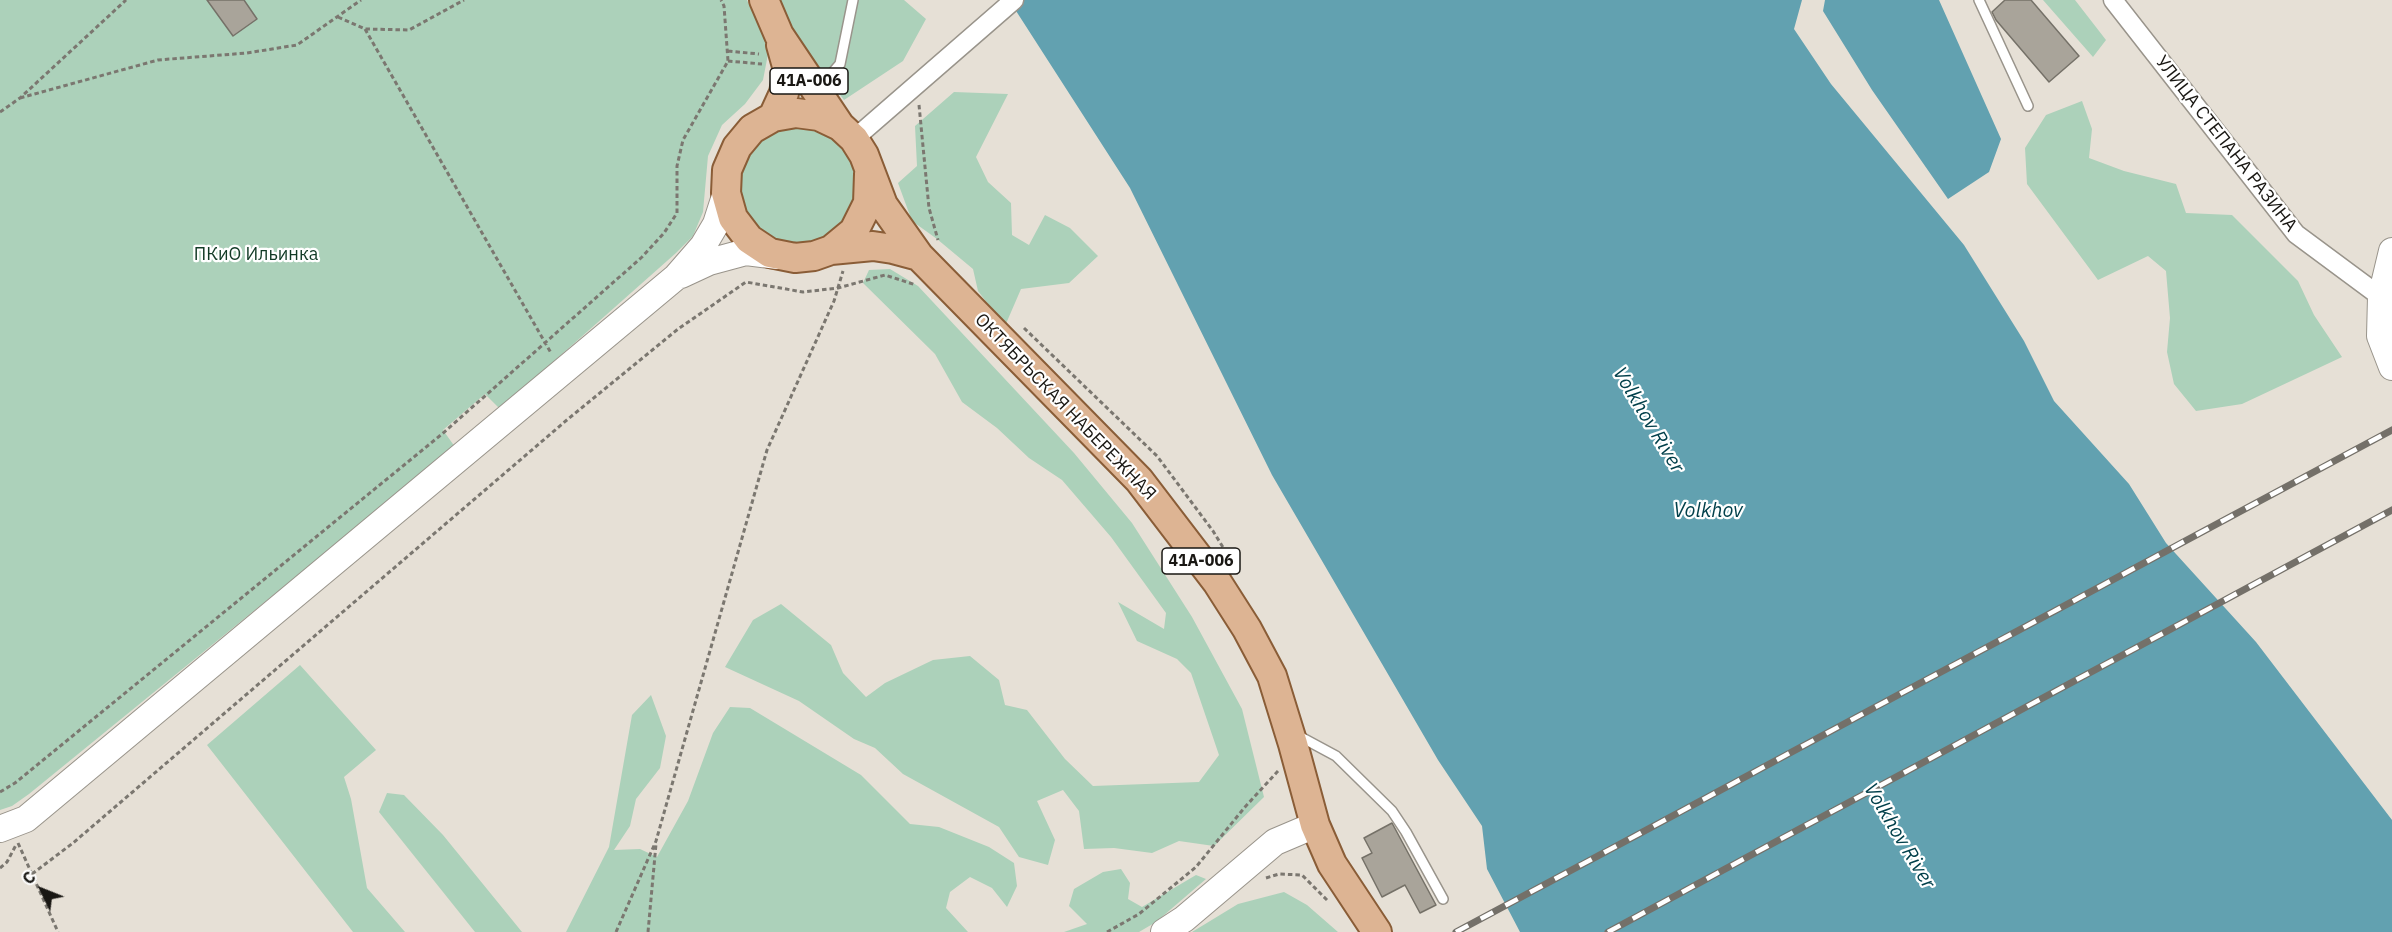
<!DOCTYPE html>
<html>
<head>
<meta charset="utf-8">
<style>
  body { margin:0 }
  #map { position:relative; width:2392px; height:932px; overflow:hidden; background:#e6e0d6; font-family:"IBM Plex Sans",sans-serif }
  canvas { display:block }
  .north { position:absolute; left:12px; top:860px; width:60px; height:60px; -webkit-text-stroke:4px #fff; paint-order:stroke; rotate:313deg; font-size:16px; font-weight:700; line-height:24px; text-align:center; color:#191713 }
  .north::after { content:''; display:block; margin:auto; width:21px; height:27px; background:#191713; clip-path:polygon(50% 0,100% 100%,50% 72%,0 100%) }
</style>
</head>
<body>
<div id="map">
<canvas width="2392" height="932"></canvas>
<div class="north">С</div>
</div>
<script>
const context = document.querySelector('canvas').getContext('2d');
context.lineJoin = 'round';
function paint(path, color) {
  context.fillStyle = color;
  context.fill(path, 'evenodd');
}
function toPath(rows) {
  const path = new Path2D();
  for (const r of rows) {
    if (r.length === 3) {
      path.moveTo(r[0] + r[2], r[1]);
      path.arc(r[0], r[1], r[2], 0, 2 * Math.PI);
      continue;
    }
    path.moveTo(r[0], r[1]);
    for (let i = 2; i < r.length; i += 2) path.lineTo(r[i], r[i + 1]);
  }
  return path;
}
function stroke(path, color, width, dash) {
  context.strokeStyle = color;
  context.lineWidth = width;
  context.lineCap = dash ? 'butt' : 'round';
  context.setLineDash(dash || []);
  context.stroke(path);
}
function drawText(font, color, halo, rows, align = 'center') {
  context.font = font + ' "IBM Plex Sans",sans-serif';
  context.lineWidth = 4.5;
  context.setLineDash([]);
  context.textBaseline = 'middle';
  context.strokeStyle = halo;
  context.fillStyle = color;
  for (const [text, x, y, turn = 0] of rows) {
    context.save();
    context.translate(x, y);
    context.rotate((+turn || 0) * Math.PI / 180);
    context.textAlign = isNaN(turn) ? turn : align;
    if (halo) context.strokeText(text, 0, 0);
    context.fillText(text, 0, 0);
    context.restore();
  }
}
paint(toPath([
  [0,0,747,0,769,49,763,80,745,104,722,125,708,156,703,212,693,236,676,253,500,409,485,394,443,430,455,447,29,794,12,806,0,810],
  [778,0,904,0,926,19,903,61,844,100,795,36],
  [2043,0,2075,0,2106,40,2093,57],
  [954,92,1008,94,976,157,988,182,1011,203,1012,235,1029,245,1045,215,1070,228,1098,256,1069,283,1021,289,1005,326,978,291,973,269,937,239,912,221,898,183,917,166,915,126],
  [2082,101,2092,129,2089,158,2124,171,2176,184,2186,213,2232,215,2298,281,2314,315,2342,357,2242,404,2196,411,2174,384,2167,352,2170,318,2166,271,2148,256,2098,280,2027,184,2025,148,2046,115],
  [797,185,59],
  [890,269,918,286,1074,453,1132,523,1192,617,1242,709,1264,797,1214,846,1179,841,1152,853,1114,848,1084,849,1079,811,1063,790,1037,801,1055,840,1048,865,1019,857,999,827,903,774,875,748,854,739,799,701,725,667,753,620,781,604,831,645,843,673,866,697,885,683,933,660,970,656,999,680,1005,705,1027,710,1065,759,1093,786,1199,782,1219,755,1191,673,1177,659,1137,641,1118,602,1164,629,1166,613,1111,537,1062,480,1029,458,997,428,962,402,935,354,863,283,869,270],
  [300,665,376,750,344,777,351,799,367,888,405,932,353,932,207,745],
  [651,695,666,736,660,768,636,799,630,826,614,850,640,849,657,857,688,801,713,733,730,707,750,708,861,775,910,824,939,827,989,847,1014,863,1017,886,1007,907,992,888,970,877,950,892,946,908,968,932,566,932,609,847,632,715],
  [387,793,404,795,443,835,522,932,475,932,379,812],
  [1121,869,1130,883,1128,899,1142,907,1196,875,1206,879,1156,922,1139,932,1064,932,1087,924,1069,906,1074,889,1103,872],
  [1284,892,1307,905,1338,932,1192,932,1238,904]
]), '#acd1ba');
paint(toPath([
  [1009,0,1802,0,1794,29,1831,84,1964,245,2024,341,2054,401,2129,484,2166,543,2256,642,2392,820,2392,932,1520,932,1487,869,1482,826,1438,760,1272,475,1130,188],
  [1825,0,1939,0,2001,139,1989,172,1948,199,1872,90,1823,11]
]), '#62a1b0');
const building = toPath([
  [207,0,244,0,257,19,233,36,207,0],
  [2005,0,2031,0,2079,56,2049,82,1996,20,1992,12,2005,0],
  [1392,823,1436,905,1420,913,1405,885,1382,897,1362,858,1372,853,1364,838,1392,823]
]);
paint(building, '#a9a49a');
stroke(building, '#757168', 1.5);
const lane = toPath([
  [1979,0,2028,106],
  [820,87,840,64,853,0],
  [1297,735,1336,756,1392,811,1406,832,1443,899]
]);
const street = toPath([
  [2113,0,2296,234,2381,297],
  [854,139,1014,0]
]);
const secondary = toPath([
  [2392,251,2381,297,2380,336,2392,367],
  [681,275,709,262,746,252,778,256],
  [0,829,26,819,676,277,703,246,716,224,726,193],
  [1164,932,1184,919,1275,842,1315,825]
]);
const primary = toPath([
  [764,0,779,35,840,126,854,139,864,155,883,205,919,256,1139,480,1217,582,1247,629,1272,676,1293,744,1315,825,1332,864,1377,932],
  [773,117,784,93,788,70,781,45],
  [840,126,819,116,796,113,773,117,752,129,737,147,727,170,726,193,733,218,749,239,770,253,795,258,814,256,831,250,873,246,893,249,919,256],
  [831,250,854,231,868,203,869,174]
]);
stroke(lane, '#99948b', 12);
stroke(street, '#99948b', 21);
stroke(secondary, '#99948b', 28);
stroke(primary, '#8a5d37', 32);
stroke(toPath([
  [338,17,365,29,409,30,464,0],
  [365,29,551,353],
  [728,51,759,54],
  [728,61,762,64],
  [20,98,158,60,247,53,297,45,361,0],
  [919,105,929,208,938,240],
  [0,112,20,98,126,0],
  [1024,328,1157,456,1213,531,1232,562],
  [0,792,15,783,442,434,642,257,664,233,677,213,677,166,683,140,728,61,724,6,721,0],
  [18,843,58,932],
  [0,868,7,862,16,845],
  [32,874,73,843,568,419,678,329,746,282,803,292,838,288,885,275,916,285],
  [1266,878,1279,874,1302,875,1327,900],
  [616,932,656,841,767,450,834,301,843,271],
  [648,932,656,844],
  [1107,932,1139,914,1196,867,1245,807,1278,771]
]), '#7b7770', 3, [4.5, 3]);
stroke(lane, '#fff', 9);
stroke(street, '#fff', 18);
stroke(secondary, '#fff', 26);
stroke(primary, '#ddb493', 28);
const rail = toPath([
  [1456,932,2392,430],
  [1608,932,2392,510]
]);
stroke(rail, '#747069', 7);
stroke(rail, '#fff', 4.5, [14]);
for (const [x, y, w] of [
  [809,81,78],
  [1201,561,78]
]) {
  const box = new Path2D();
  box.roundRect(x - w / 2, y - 13, w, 26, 4.5);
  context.fillStyle = '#fff';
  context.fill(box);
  stroke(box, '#191713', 1.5);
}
drawText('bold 16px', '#191713', null, [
  ["41А-006",809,81],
  ["41А-006",1201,561]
]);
drawText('18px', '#191713', '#fff', [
  ["УЛИЦА СТЕПАНА РАЗИНА",2226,144,52],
  ["ОКТЯБРЬСКАЯ НАБЕРЕЖНАЯ",1065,407,46]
]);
drawText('18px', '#113a25', '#fff', [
  ["ПКиО Ильинка",256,255]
]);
drawText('italic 20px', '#02404b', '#fff', [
  ["Volkhov River",1648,420,59],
  ["Volkhov",1708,511],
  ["Volkhov River",1899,836,59]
]);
</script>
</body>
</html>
